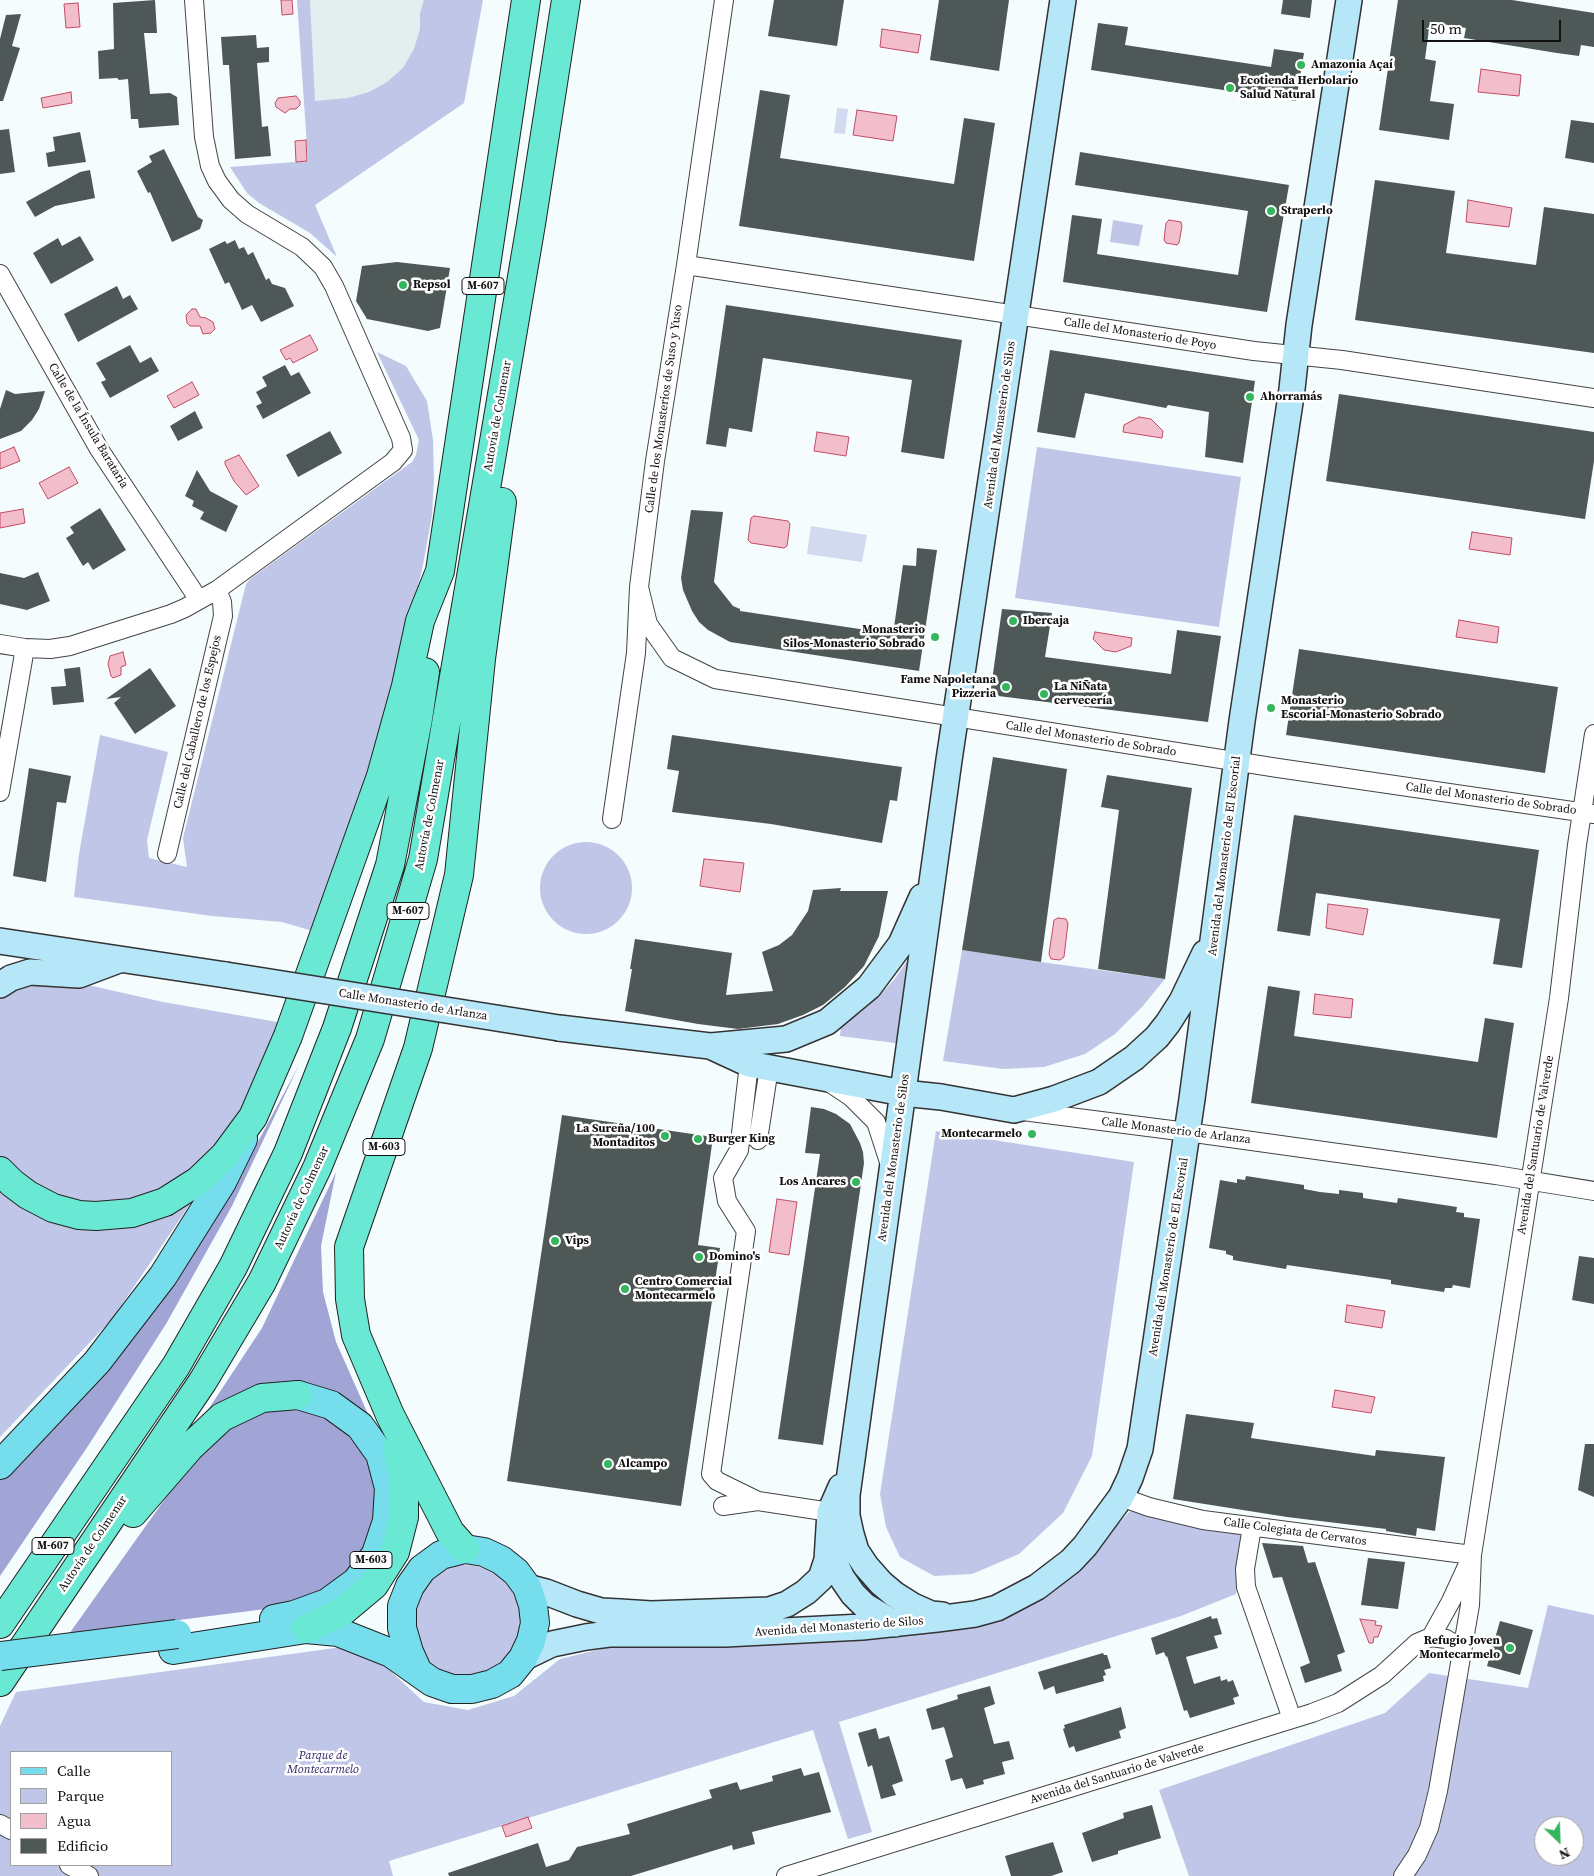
<!DOCTYPE html>
<html>
<head>
<meta charset="utf-8">
<style>
  body { margin:0 }
  #map { position:relative; width:1594px; height:1876px; overflow:hidden; background:#f5fcfe; font-family:"Source Serif 4",serif }
  canvas { display:block }
  .legend { position:absolute; left:10px; top:1751px; width:162px; height:115px; box-sizing:border-box; background:#fff; border:1px solid #a0a0a0; margin:0; padding:6px 9px; list-style:none; font-size:15px; color:#111 }
  .legend li { display:flex; align-items:center; gap:10px; height:25px }
  .legend b { width:25px; border:1px solid #a0a0a0 }
  .north { position:absolute; left:1534px; top:1816px; width:50px; height:50px; box-sizing:border-box; background:#fff; border:1px solid #a0a0a0; border-radius:50%; rotate:156deg; font-size:14px; font-weight:700; line-height:20px; text-align:center; color:#111 }
  .north::after { content:''; display:block; margin:auto; width:18px; height:22px; background:#33b65e; clip-path:polygon(50% 0,100% 100%,50% 72%,0 100%) }
  .scale { position:absolute; left:1422px; top:20px; width:139px; height:22px; box-sizing:border-box; border:2px solid #111; border-top:0; padding-left:6px; font-size:15px; line-height:18px; white-space:nowrap; color:#111; -webkit-text-stroke:4px #fff; paint-order:stroke }
</style>
</head>
<body>
<div id="map">
<canvas width="1594" height="1876"></canvas>
<ul class="legend">
<li><b style="height:6px;background:#76dded"></b>Calle</li>
<li><b style="height:14px;background:#c0c6e7"></b>Parque</li>
<li><b style="height:14px;background:#f2becb"></b>Agua</li>
<li><b style="height:14px;background:#4e5856"></b>Edificio</li>
</ul>
<div class="north">N</div>
<div class="scale">50 m</div>
</div>
<script>
const context = document.querySelector('canvas').getContext('2d');
context.lineJoin = 'round';
function paint(path, color) {
  context.fillStyle = color;
  context.fill(path, 'evenodd');
}
function toPath(rows) {
  const path = new Path2D();
  for (const r of rows) {
    if (r.length === 3) {
      path.moveTo(r[0] + r[2], r[1]);
      path.arc(r[0], r[1], r[2], 0, 2 * Math.PI);
      continue;
    }
    path.moveTo(r[0], r[1]);
    for (let i = 2; i < r.length; i += 2) path.lineTo(r[i], r[i + 1]);
  }
  return path;
}
function stroke(path, color, width, dash) {
  context.strokeStyle = color;
  context.lineWidth = width;
  context.lineCap = dash ? 'butt' : 'round';
  context.setLineDash(dash || []);
  context.stroke(path);
}
function drawText(font, color, halo, rows, align = 'center') {
  context.font = font + ' "Source Serif 4",serif';
  context.lineWidth = 5;
  context.setLineDash([]);
  context.textBaseline = 'middle';
  context.strokeStyle = halo;
  context.fillStyle = color;
  for (const [text, x, y, turn = 0] of rows) {
    context.save();
    context.translate(x, y);
    context.rotate((+turn || 0) * Math.PI / 180);
    context.textAlign = isNaN(turn) ? turn : align;
    if (halo) context.strokeText(text, 0, 0);
    context.fillText(text, 0, 0);
    context.restore();
  }
}
paint(toPath([
  [297,0,483,0,464,103,315,205,337,257,310,233,259,203,247,193,230,167,308,161],
  [1113,220,1143,225,1139,246,1110,242],
  [377,352,406,366,427,401,433,440,434,479,432,515,423,565,394,688,364,793,316,932,282,922,212,916,74,897,79,854,100,735,168,752,147,840,149,858,187,867,183,838,246,584,250,579,412,462,416,455,419,440],
  [1037,447,1241,477,1219,627,1015,598],
  [586,888,46],
  [962,950,1041,962,1165,979,1142,1007,1115,1034,1085,1054,1044,1067,1003,1069,943,1061],
  [912,956,903,1044,840,1036,841,1026,860,1013,877,998,893,981,909,958],
  [0,969,53,977,163,1002,283,1023,212,1172,112,1319,0,1437],
  [936,1131,1134,1162,1092,1456,1063,1513,1019,1554,972,1574,934,1576,900,1557,886,1527,880,1494],
  [1132,1509,1245,1528,1236,1594,1181,1616,839,1722,872,1832,848,1839,813,1730,389,1861,393,1876,0,1876,0,1726,16,1692,342,1647,387,1668,424,1702,468,1710,514,1696,560,1659,609,1647,819,1640,952,1625,1080,1566],
  [11,1752,171,1752,171,1865,11,1865],
  [465,1620,55],
  [1548,1605,1594,1615,1594,1876,1189,1876,1159,1790,1385,1713,1429,1673,1528,1688],
  [1544,1826,1574,1826,1574,1856,1544,1856]
]), '#c0c6e7');
paint(toPath([
  [299,1065,232,1206,166,1324,88,1446,0,1576,0,1477,134,1337,222,1209],
  [336,1172,321,1246,323,1292,336,1342,380,1441,325,1391,198,1425,262,1328],
  [302,1410,336,1422,366,1456,377,1500,368,1543,345,1574,310,1597,273,1608,69,1634,177,1482,227,1428,266,1411]
]), '#a1a5d6');
paint(toPath([
  [837,108,848,109,845,134,834,133],
  [811,526,867,535,862,562,807,554]
]), '#d1daef');
paint(toPath([
  [310,0,424,0,420,13,420,29,414,49,403,68,387,82,369,92,348,98,315,101]
]), '#e3eeef');
const water = toPath([
  [281,0,292,0,293,14,282,15,281,0],
  [78,3,80,27,66,28,64,4,78,3],
  [882,29,921,35,918,53,880,47,882,29],
  [1481,69,1521,75,1519,96,1478,92,1481,69],
  [71,92,72,103,43,108,41,98,71,92],
  [296,96,300,101,300,105,296,109,290,109,285,113,276,107,275,103,278,98,296,96],
  [857,110,897,116,893,141,853,135,857,110],
  [306,140,307,161,296,162,295,141,306,140],
  [1468,200,1512,208,1509,227,1466,222,1468,200],
  [1169,220,1181,222,1182,226,1179,243,1177,245,1166,243,1164,240,1166,223,1169,220],
  [192,309,196,309,200,317,206,318,213,322,215,329,211,333,203,334,200,326,190,326,187,323,186,315,192,309],
  [310,335,318,350,293,363,290,358,286,360,280,350,310,335],
  [192,382,199,395,174,408,167,396,192,382],
  [1139,417,1151,419,1163,431,1162,438,1123,432,1124,425,1139,417],
  [817,432,849,437,846,456,814,451,817,432],
  [14,447,20,461,0,469,0,453,14,447],
  [239,455,259,486,246,495,234,481,225,464,225,461,239,455],
  [69,467,78,483,48,499,39,483,69,467],
  [23,509,25,523,0,528,0,513,23,509],
  [754,516,788,521,790,524,787,546,784,548,751,543,748,540,751,518,754,516],
  [1472,532,1512,538,1510,555,1469,549,1472,532],
  [1459,620,1499,627,1497,643,1456,637,1459,620],
  [1095,632,1132,638,1131,646,1116,652,1104,650,1093,639,1095,632],
  [123,652,126,665,121,667,121,675,113,678,111,676,108,664,110,656,123,652],
  [704,859,744,863,740,892,700,886,704,859],
  [1328,904,1368,909,1363,935,1326,928,1328,904],
  [1058,918,1066,919,1068,923,1064,957,1060,960,1051,959,1049,954,1054,920,1058,918],
  [1315,994,1353,999,1351,1018,1313,1014,1315,994],
  [777,1199,797,1202,789,1255,769,1252,777,1199],
  [1347,1305,1385,1311,1382,1328,1345,1322,1347,1305],
  [1335,1390,1375,1397,1371,1413,1332,1407,1335,1390],
  [1360,1619,1376,1621,1375,1625,1382,1626,1378,1637,1374,1637,1373,1643,1369,1643,1360,1619],
  [528,1817,532,1828,506,1837,502,1826,528,1817]
]);
paint(water, '#f2becb');
stroke(water, '#c34b65', 1);
paint(toPath([
  [155,0,157,33,144,33,150,94,170,93,177,97,179,125,139,128,138,119,131,119,128,79,119,80,117,78,99,79,98,51,114,49,113,3],
  [774,0,844,0,837,46,768,36],
  [939,0,1009,0,999,71,930,60],
  [1283,0,1312,0,1310,18,1281,14],
  [1398,0,1512,0,1594,13,1594,47,1581,45,1579,56,1557,53,1464,38,1466,28,1430,22,1425,59,1436,61,1430,101,1454,104,1449,140,1379,130],
  [21,14,12,46,20,48,3,101,0,101,0,39,6,15],
  [1098,23,1128,27,1125,45,1271,67,1274,49,1304,53,1296,101,1091,70],
  [256,35,257,48,269,47,269,62,257,63,262,127,268,126,271,156,235,159,229,65,223,65,221,37],
  [760,90,790,95,780,158,954,184,964,118,995,123,974,261,739,226],
  [1571,120,1594,123,1594,163,1565,158],
  [9,129,15,172,0,174,0,130],
  [80,132,86,162,48,167,46,153,55,151,53,137],
  [164,149,198,217,203,220,200,229,172,242,150,192,148,193,137,171,152,162,149,156],
  [1080,152,1289,185,1267,312,1063,282,1072,215,1102,219,1097,254,1238,275,1248,211,1075,185],
  [90,170,95,198,55,206,35,217,26,202,80,172],
  [1375,180,1455,191,1446,253,1536,265,1544,207,1594,214,1594,353,1355,320],
  [80,236,94,260,51,284,33,253,58,238,62,246],
  [235,240,239,249,244,247,248,255,253,252,266,280,269,278,272,284,285,288,294,306,261,322,252,305,242,310,229,282,225,284,209,249,225,241,227,244],
  [397,262,450,268,440,328,428,331,367,319,356,301,362,266],
  [117,286,123,299,130,295,138,309,78,342,64,314],
  [726,305,962,340,944,459,901,452,912,380,763,358,752,432,729,428,726,447,706,444],
  [130,345,140,363,151,357,159,371,110,398,101,382,106,380,96,363],
  [1050,350,1255,381,1243,463,1205,457,1209,412,1168,405,1166,408,1085,393,1075,438,1037,432],
  [285,365,291,376,299,372,311,393,263,419,256,406,262,403,256,392,267,386,262,377],
  [6,390,15,394,45,391,39,409,32,420,21,431,0,439,0,409],
  [1339,394,1594,432,1594,461,1585,519,1326,481],
  [195,411,203,428,178,441,170,426],
  [330,431,342,453,298,477,286,455],
  [197,470,210,491,238,506,226,532,200,519,204,512,192,506,194,501,185,496],
  [100,508,126,550,93,570,88,562,83,566,66,538,74,533,70,527],
  [691,510,723,512,714,582,733,606,740,609,740,611,893,634,903,565,916,566,917,548,937,550,919,671,730,642,708,630,699,622,692,611,683,590,681,578],
  [38,572,50,601,27,610,0,604,0,573,24,578],
  [1002,609,1052,613,1045,657,1171,674,1177,630,1221,636,1208,722,990,695],
  [1299,649,1558,687,1545,773,1286,735],
  [80,667,84,702,53,705,51,687,66,686,64,669],
  [150,668,176,706,135,734,114,703,121,697,106,699],
  [672,735,902,767,897,801,890,800,882,843,771,824,672,812,679,771,667,769],
  [993,757,1067,769,1041,962,962,950],
  [29,768,71,776,66,803,57,802,46,882,13,876],
  [1107,775,1192,788,1165,979,1098,969,1119,810,1101,807],
  [1294,815,1539,850,1522,968,1493,964,1500,919,1316,893,1310,936,1277,931],
  [841,888,840,891,888,891,879,936,864,966,845,987,823,1005,803,1015,778,1024,738,1029,698,1024,625,1011,632,969,630,969,635,939,732,953,726,995,773,991,762,952,779,945,792,935,808,911,813,890],
  [1268,986,1300,991,1294,1036,1478,1062,1485,1018,1514,1023,1497,1138,1251,1103],
  [811,1107,824,1109,836,1114,850,1124,860,1143,863,1152,864,1163,823,1445,778,1439,820,1154,805,1153],
  [562,1115,713,1137,698,1245,720,1248,681,1506,507,1481],
  [1246,1176,1304,1185,1304,1189,1320,1192,1339,1194,1339,1190,1363,1193,1363,1198,1397,1203,1398,1198,1457,1207,1456,1212,1464,1213,1464,1217,1480,1219,1470,1288,1453,1285,1452,1288,1445,1288,1444,1292,1391,1284,1391,1280,1287,1265,1286,1269,1233,1260,1233,1256,1226,1254,1226,1251,1209,1248,1220,1180,1237,1183,1237,1179,1245,1180],
  [1579,1256,1594,1258,1594,1304,1572,1300],
  [1186,1414,1254,1423,1251,1438,1375,1456,1376,1450,1445,1457,1435,1531,1417,1528,1416,1536,1386,1531,1386,1529,1287,1517,1173,1499],
  [1585,1444,1594,1444,1594,1497,1578,1490],
  [1262,1543,1303,1546,1308,1563,1315,1562,1345,1652,1337,1655,1342,1671,1305,1683,1300,1667,1310,1663,1282,1577,1273,1578],
  [1368,1558,1405,1562,1398,1609,1361,1605],
  [1211,1616,1212,1619,1217,1618,1222,1634,1214,1636,1218,1648,1186,1657,1194,1684,1220,1676,1221,1681,1227,1679,1228,1682,1233,1680,1239,1696,1233,1698,1235,1704,1190,1718,1187,1710,1184,1711,1167,1656,1166,1657,1164,1652,1156,1655,1151,1638],
  [1500,1621,1533,1630,1520,1675,1487,1666],
  [1103,1653,1104,1655,1107,1655,1111,1668,1104,1670,1106,1675,1103,1676,1104,1681,1056,1694,1054,1686,1044,1690,1038,1672],
  [990,1686,995,1704,984,1708,994,1744,1009,1741,1014,1759,1002,1762,1005,1774,983,1780,984,1784,966,1789,962,1778,951,1781,945,1760,953,1757,944,1727,932,1730,926,1709,958,1699,957,1695],
  [1121,1707,1126,1728,1119,1731,1121,1738,1076,1752,1074,1746,1069,1748,1063,1729,1065,1728,1064,1725],
  [876,1728,879,1739,889,1736,903,1781,892,1785,896,1795,881,1799,872,1765,868,1767,858,1733],
  [801,1768,804,1776,819,1772,831,1812,752,1832,755,1844,733,1850,732,1845,631,1876,449,1876,448,1873,538,1843,546,1867,569,1860,577,1847,630,1834,627,1824,712,1798,709,1790,737,1782,740,1790,773,1781,772,1776],
  [1152,1805,1161,1838,1118,1851,1118,1854,1092,1862,1082,1833,1124,1818,1123,1813],
  [1053,1842,1063,1872,1051,1876,1011,1876,1005,1856]
]), '#4e5856');
const street = toPath([
  [686,265,1254,351,1342,360,1594,398],
  [0,274,99,449,199,600],
  [639,587,648,624,672,658,715,679,1278,768,1594,814],
  [0,644,25,648,50,649,70,646,171,614,185,608,217,590,393,462,403,450,401,438,334,286,323,267,302,247,247,214,231,200,217,181,210,166,204,137,194,0],
  [0,792,25,648],
  [612,819,636,653,639,587,655,461,686,265,724,0],
  [167,854,223,616,222,602,217,590],
  [749,1064,739,1150,723,1178,727,1201,746,1231,711,1474,717,1481,758,1501],
  [830,1083,851,1097,876,1122,890,1165],
  [1023,1111,1187,1132,1496,1175,1594,1191],
  [758,1140,769,1068],
  [1121,1497,1149,1507,1203,1520,1472,1555],
  [723,1506,758,1501,830,1512],
  [1252,1527,1245,1569,1246,1587,1292,1719],
  [1431,1637,1446,1639,1456,1645,1461,1657],
  [0,1824,11,1830],
  [69,1865,89,1876],
  [786,1876,1312,1713,1338,1703,1382,1675,1417,1643,1431,1637,1451,1601,1469,1562],
  [1403,1876,1417,1855,1429,1828,1438,1791,1470,1605,1472,1555,1559,998,1577,845,1594,734]
]);
const secondary = toPath([
  [0,941,226,975],
  [0,985,11,978,30,972,79,975,119,960],
  [559,1028,710,1046,749,1064,903,1093,941,1097,1014,1110,1054,1099,1099,1082,1134,1058,1157,1037,1168,1023,1182,1001,1205,953],
  [711,1046,786,1039,827,1022,869,987,901,944,922,897],
  [830,1544,834,1561,842,1578,853,1594,865,1606,895,1624],
  [527,1587,546,1592,577,1604,601,1611,620,1612,651,1614,769,1610,787,1604,806,1592,821,1578,827,1560,830,1512,841,1487],
  [942,1615,931,1614,913,1606,894,1594,881,1583,866,1566,856,1551,851,1534,847,1516,847,1495,949,760,1063,0],
  [523,1658,552,1644,586,1637,609,1634,725,1634,862,1627,937,1619,975,1614,997,1608,1037,1587,1071,1561,1085,1546,1121,1497,1130,1478,1140,1449,1192,1099,1242,721,1292,389,1299,325,1349,0]
]);
const primary = toPath([
  [0,1465,97,1362,163,1276,222,1182,243,1139],
  [274,1619,294,1615,327,1603,357,1581,376,1554,387,1521,389,1488,380,1454,360,1426,331,1405,298,1395],
  [173,1650,306,1629,338,1632,391,1653,432,1682,452,1689,472,1689,492,1684,510,1674,523,1658,531,1641,535,1623,533,1605,527,1587,516,1572,501,1560,484,1552,465,1549,441,1555,422,1569,410,1586,402,1606,402,1628,409,1652,418,1672]
]);
const highway = toPath([
  [0,1171,12,1183,28,1195,53,1208,79,1215,96,1216,132,1213,165,1202,198,1181,225,1155,253,1117,288,1036,381,776,406,686,420,621,440,571,526,0],
  [133,1513,190,1447,222,1417,262,1398,298,1395],
  [465,1549,450,1532,390,1415,356,1335,350,1299,349,1247,418,1048,459,875,481,659,502,502],
  [0,1624,176,1366,233,1267,288,1153,337,1028,390,865,418,719,425,672],
  [306,1629,343,1611,374,1585,395,1552,404,1517,404,1477,397,1449],
  [0,1682,203,1381,262,1282,317,1168,370,1039,423,859,531,224,566,0]
]);
stroke(street, '#444', 20);
stroke(secondary, '#333', 28);
stroke(primary, '#222', 30);
stroke(highway, '#222', 30);
stroke(street, '#fff', 18);
stroke(secondary, '#b6e7f8', 25);
stroke(primary, '#76dded', 28);
stroke(highway, '#69e8d3', 28);
const secondaryBridge = toPath([
  [226,975,559,1028]
]);
const primaryBridge = toPath([
  [0,1656,177,1634]
]);
stroke(secondaryBridge, '#333', 28, []);
stroke(primaryBridge, '#222', 30, []);
stroke(secondaryBridge, '#b6e7f8', 25);
stroke(primaryBridge, '#76dded', 28);
for (const [x, y, r, color] of [
  [1301,65,5,"#33b65e"],
  [1230,88,5,"#33b65e"],
  [1271,211,5,"#33b65e"],
  [403,285,5,"#33b65e"],
  [1250,397,5,"#33b65e"],
  [1013,621,5,"#33b65e"],
  [935,637,5,"#33b65e"],
  [1006,687,5,"#33b65e"],
  [1044,694,5,"#33b65e"],
  [1271,708,5,"#33b65e"],
  [1032,1134,5,"#33b65e"],
  [665,1136,5,"#33b65e"],
  [698,1139,5,"#33b65e"],
  [856,1182,5,"#33b65e"],
  [555,1241,5,"#33b65e"],
  [699,1257,5,"#33b65e"],
  [625,1289,5,"#33b65e"],
  [608,1464,5,"#33b65e"],
  [1510,1648,5,"#33b65e"]
]) {
  const dot = new Path2D();
  dot.arc(x, y, r, 0, 2 * Math.PI);
  context.fillStyle = color;
  context.fill(dot);
  stroke(dot, '#fff', 2);
}
for (const [x, y, w] of [
  [483,286,42],
  [408,911,42],
  [384,1147,42],
  [53,1546,42],
  [371,1560,42]
]) {
  const box = new Path2D();
  box.roundRect(x - w / 2, y - 8.5, w, 17, 4);
  context.fillStyle = '#fff';
  context.fill(box);
  stroke(box, '#111', 1);
}
drawText('bold 11px', '#111', null, [
  ["M-607",483,286],
  ["M-607",408,911],
  ["M-603",384,1147],
  ["M-607",53,1546],
  ["M-603",371,1560]
]);
drawText('bold 12px', '#111', '#fff', [
  ["Amazonia Açaí",1311,65],
  ["Ecotienda Herbolario",1240,81],
  ["Salud Natural",1240,95],
  ["Straperlo",1281,211],
  ["Repsol",413,285],
  ["Ahorramás",1260,397],
  ["Ibercaja",1023,621],
  ["Monasterio",925,630,"right"],
  ["Silos-Monasterio Sobrado",925,644,"right"],
  ["Fame Napoletana",996,680,"right"],
  ["Pizzeria",996,694,"right"],
  ["La NiÑata",1054,687],
  ["cervecería",1054,701],
  ["Monasterio",1281,701],
  ["Escorial-Monasterio Sobrado",1281,715],
  ["La Sureña/100",655,1129,"right"],
  ["Montaditos",655,1143,"right"],
  ["Montecarmelo",1022,1134,"right"],
  ["Burger King",708,1139],
  ["Los Ancares",846,1182,"right"],
  ["Vips",565,1241],
  ["Domino's",709,1257],
  ["Centro Comercial",635,1282],
  ["Montecarmelo",635,1296],
  ["Alcampo",618,1464],
  ["Refugio Joven",1500,1641,"right"],
  ["Montecarmelo",1500,1655,"right"]
], 'left');
drawText('12px', '#111', '#fff', [
  ["Calle del Monasterio de Poyo",1140,334,9],
  ["Calle de los Monasterios de Suso y Yuso",664,409,-82],
  ["Autovía de Colmenar",498,416,-80],
  ["Avenida del Monasterio de Silos",1000,425,-82],
  ["Calle de la Ínsula Barataria",88,426,59],
  ["Calle del Caballero de los Espejos",198,722,-77],
  ["Calle del Monasterio de Sobrado",1091,739,9],
  ["Calle del Monasterio de Sobrado",1491,799,8],
  ["Autovía de Colmenar",430,815,-79],
  ["Avenida del Monasterio de El Escorial",1225,856,-83],
  ["Calle Monasterio de Arlanza",413,1005,9],
  ["Calle Monasterio de Arlanza",1176,1131,7],
  ["Avenida del Santuario de Valverde",1536,1145,-81],
  ["Avenida del Monasterio de Silos",894,1158,-82],
  ["Autovía de Colmenar",302,1198,-65],
  ["Avenida del Monasterio de El Escorial",1169,1257,-81],
  ["Calle Colegiata de Cervatos",1295,1532,8],
  ["Autovía de Colmenar",93,1544,-56],
  ["Avenida del Monasterio de Silos",839,1627,-4],
  ["Avenida del Santuario de Valverde",1117,1774,-17]
]);
drawText('italic 12px', '#302564', '#fff', [
  ["Parque de",323,1756],
  ["Montecarmelo",323,1770]
]);
</script>
</body>
</html>
